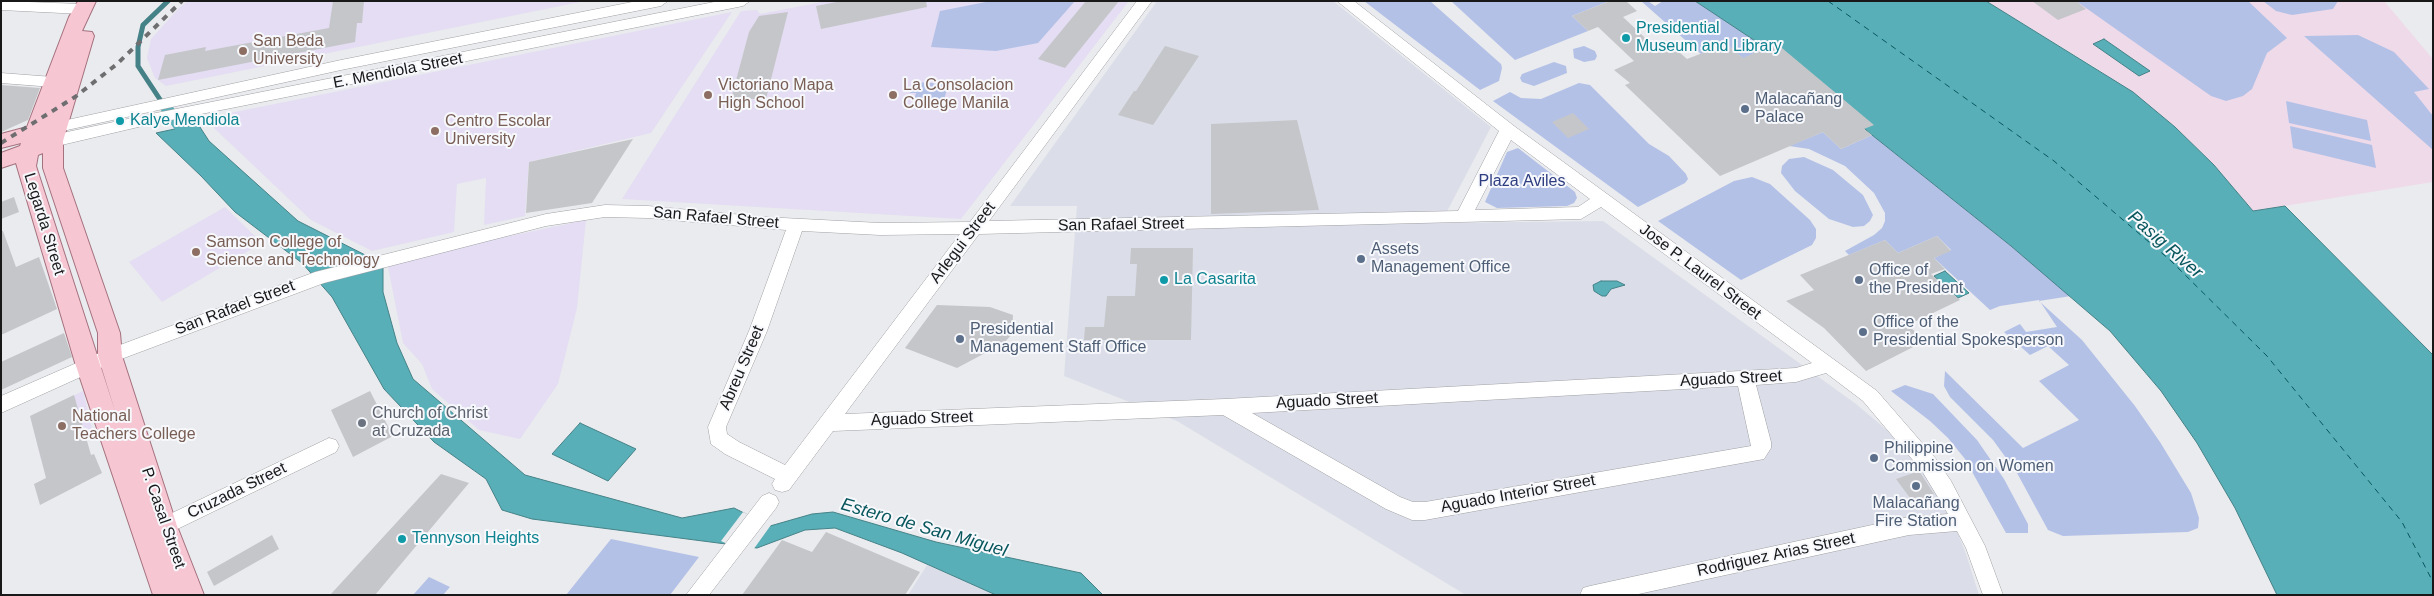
<!DOCTYPE html>
<html>
<head>
<meta charset="utf-8">
<style>
  body { margin:0 }
  #map { position:relative; width:2434px; height:596px; overflow:hidden; background:#eaebee; font-family:Helvetica,sans-serif }
  canvas { display:block }
  .frame { position:absolute; inset:0; border:2px solid #181819; pointer-events:none }
</style>
</head>
<body>
<div id="map">
<canvas width="2434" height="596"></canvas>
<div class="frame"></div>
</div>
<script>
const context = document.querySelector('canvas').getContext('2d');
context.lineJoin = 'round';
function paint(path, color) {
  context.fillStyle = color;
  context.fill(path, 'evenodd');
}
function toPath(rows) {
  const path = new Path2D();
  for (const r of rows) {
    path.moveTo(r[0], r[1]);
    for (let i = 2; i < r.length; i += 2) path.lineTo(r[i], r[i + 1]);
  }
  return path;
}
function stroke(path, color, width, dash) {
  context.strokeStyle = color;
  context.lineWidth = width;
  context.lineCap = dash ? 'butt' : 'round';
  context.setLineDash(dash || []);
  context.stroke(path);
}
function drawText(font, color, halo, rows, align = 'center') {
  context.font = font + ' Helvetica,sans-serif';
  context.lineWidth = 4;
  context.setLineDash([]);
  context.textBaseline = 'middle';
  context.strokeStyle = halo;
  context.fillStyle = color;
  for (const [text, x, y, turn = 0] of rows) {
    context.save();
    context.translate(x, y);
    context.rotate((+turn || 0) * Math.PI / 180);
    context.textAlign = isNaN(turn) ? turn : align;
    if (halo) context.strokeText(text, 0, 0);
    context.fillText(text, 0, 0);
    context.restore();
  }
}
paint(toPath([
  [1986,1,2384,1,2433,59,2433,182,2253,211,2214,165,2175,127,2096,68]
]), '#efdae9');
paint(toPath([
  [1157,1,1333,1,1491,127,1441,223,1603,221,1856,404,1888,431,1921,467,1947,506,1966,554,1979,595,1466,595,1177,421,1064,376,1077,206,1010,206],
  [927,565,996,595,908,595]
]), '#dbdee9');
paint(toPath([
  [188,1,585,1,166,86,155,78,147,58,151,39,180,7],
  [827,1,1129,1,961,219,622,199,741,11,757,10,760,14],
  [732,12,651,133,529,162,525,216,484,225,486,178,457,184,454,232,372,251,311,220,214,128,215,116],
  [225,207,262,243,162,302,129,262],
  [586,220,577,308,558,384,520,439,479,430,432,389,422,364,403,343,387,262],
  [83,391,94,436,41,460,30,416]
]), '#e4ddf3');
paint(toPath([
  [991,1,1075,1,1038,43,996,51,931,47,940,11],
  [1364,1,1430,1,1501,64,1502,68,1499,81,1480,90],
  [1451,1,1606,1,1607,2,1572,16,1588,31,1515,60],
  [1641,1,1648,1,1655,6,1663,1,1695,1,1775,54,1751,65,1726,44,1701,54],
  [2076,1,2248,1,2287,38,2267,53,2252,89,2243,96,2226,101,2211,96],
  [2263,1,2338,1,2333,9,2292,15,2276,11],
  [2358,35,2394,52,2429,89,2414,92,2433,116,2433,150,2304,36],
  [1584,46,1595,51,1597,56,1595,60,1584,62,1574,58,1573,49],
  [1554,62,1566,66,1567,73,1534,86,1522,82,1520,78,1522,74],
  [914,82,949,84,943,102,914,100,916,93,910,93],
  [1579,83,1590,85,1649,144,1669,156,1686,174,1688,179,1685,183,1638,207,1493,101,1510,92,1521,98,1541,99],
  [2286,101,2367,120,2371,141,2289,123],
  [2290,126,2372,145,2376,168,2293,148],
  [1823,132,1841,149,1872,135,2011,246,2071,296,2039,301,2082,340,2135,406,2160,442,2191,493,2199,518,2198,528,2188,532,2063,536,2048,530,2017,473,1993,440,1950,397,1944,386,1945,371,2023,448,2079,420,2039,381,2069,365,2048,346,2030,355,2004,332,2020,324,2026,332,2057,327,2039,300,2000,306,1990,310,1934,258,1951,250,1937,236,1898,253,1885,240,1849,255,1845,251,1874,235,1882,228,1885,221,1885,213,1874,193,1845,166,1809,149,1789,146],
  [1518,148,1575,192,1577,198,1574,203,1567,206,1497,208,1485,202,1507,152],
  [1804,157,1833,170,1863,195,1873,215,1870,221,1864,226,1853,227,1829,219,1795,191,1781,173,1782,166,1789,159],
  [1752,177,1770,184,1810,220,1816,229,1816,238,1812,245,1741,280,1658,221,1734,181],
  [1905,385,1933,394,1977,440,2004,479,2028,524,2028,533,2006,533,1965,459,1948,438,1930,421,1891,391],
  [611,539,699,557,670,595,566,595],
  [429,577,450,587,443,595,413,595]
]), '#b4c1e7');
const water = toPath([
  [1695,1,1986,1,2133,92,2175,127,2214,165,2253,211,2285,206,2433,355,2433,595,2277,595,2235,508,2197,443,2161,391,2110,331,2011,246,1872,135,1775,54,1695,1],
  [2104,39,2150,71,2139,76,2093,44,2104,39],
  [198,124,209,141,298,221,383,264,383,292,397,343,413,379,525,475,682,518,734,508,770,526,812,514,833,512,936,542,1081,573,1103,595,996,595,902,553,835,528,805,530,757,548,532,519,502,510,486,479,434,442,384,389,332,297,302,263,235,212,201,176,156,133,198,124],
  [1945,271,1969,293,1958,298,1934,276,1945,271],
  [1601,281,1617,281,1625,285,1611,289,1606,296,1602,296,1594,291,1593,285,1601,281],
  [580,423,636,449,608,481,552,454,580,423]
]);
paint(water, '#58afb7');
stroke(water, '#458288', 1);
paint(toPath([
  [743,512,771,525,753,550,736,548,721,541]
]), '#eaebee');
stroke(toPath([
  [163,104,138,66,138,47,143,25,168,1]
]), '#458288', 5);
paint(toPath([
  [165,101,170,103,198,140,200,144,198,148,188,148,160,109,158,106,165,101]
]), '#58afb7');
stroke(toPath([
  [1828,1,2054,161,2170,260,2267,356,2402,522,2433,582]
]), '#08575d', 1, [6, 5]);
paint(toPath([
  [333,1,364,1,362,23,357,23,355,42,158,80,165,55,206,47,205,51,329,28],
  [842,1,926,1,927,7,821,29,816,6],
  [1086,1,1119,1,1065,68,1038,59],
  [1610,1,1626,1,1637,11,1623,17,1659,51,1671,45,1687,59,1726,44,1743,58,1776,43,1874,125,1864,129,1872,135,1841,149,1823,132,1720,176,1625,85,1630,83,1614,70,1634,61,1598,27,1588,31,1572,16],
  [2032,1,2076,1,2086,9,2058,20],
  [788,12,766,99,731,99,749,32,759,16],
  [1165,46,1199,56,1153,125,1118,115,1134,91,1136,91],
  [1,85,40,88,28,120,1,132],
  [1573,113,1589,129,1568,138,1552,122],
  [1297,120,1319,210,1211,214,1211,124],
  [633,139,592,203,526,213,529,162],
  [14,197,19,212,1,219,1,202],
  [1,231,3,231,16,267,39,257,57,309,1,335],
  [1937,236,1951,251,1934,258,1945,269,1931,274,1960,300,1908,325,1925,341,1866,371,1824,328,1786,301,1814,290,1800,275,1885,240,1898,253],
  [1131,248,1193,248,1191,340,1084,340,1085,327,1104,327,1107,296,1135,296,1137,264,1130,264],
  [937,305,990,307,1013,315,1012,334,1004,343,957,368,905,348],
  [64,333,72,357,1,390,1,362],
  [370,391,393,436,353,457,331,410],
  [74,395,91,455,94,454,102,473,40,505,34,484,46,478,30,416],
  [1919,471,1934,494,1913,502,1896,479],
  [441,474,469,483,375,595,330,595],
  [826,532,920,572,905,595,742,595,782,540,812,552],
  [272,535,279,549,214,586,207,572]
]), '#c5c6c9');
const minor = toPath([
  [1,1,82,4,89,9,82,14,1,10,1,1],
  [637,1,668,1,661,6,341,70,58,132,52,131,50,127,52,123,58,122,341,60,637,1],
  [719,1,750,1,743,6,151,124,53,147,47,145,45,141,47,137,53,135,151,114,719,1],
  [1137,1,1152,1,989,221,1458,211,1499,131,1337,1,1354,1,1514,126,1877,391,1936,459,1951,481,1985,546,2003,595,1983,595,1966,548,1957,531,1909,535,1634,595,1580,595,1583,588,1590,586,1909,517,1948,514,1922,471,1863,401,1826,373,1796,382,1756,385,1771,442,1771,448,1764,459,1425,520,1412,520,1386,509,1223,415,833,431,789,490,782,492,775,490,772,484,775,479,725,454,711,444,708,427,749,331,786,230,648,218,605,217,546,226,324,283,116,361,1,413,1,396,104,351,315,272,546,214,605,205,648,206,764,217,880,223,970,222,1137,1],
  [1511,140,1590,199,1578,207,1475,210,1511,140],
  [1601,207,1812,363,1796,368,1225,399,845,414,979,234,1581,219,1601,207],
  [802,231,880,235,960,234,785,465,739,442,727,434,726,427,767,331,802,231],
  [1738,386,1751,446,1425,502,1413,502,1400,497,1252,413,1738,386],
  [1,73,53,77,58,78,61,82,58,86,53,87,1,83,1,73],
  [329,438,336,440,339,446,336,452,161,537,154,540,147,537,144,531,147,525,329,438],
  [769,493,776,496,779,502,776,508,709,595,686,595,762,496,769,493]
]);
const major = toPath([
  [78,1,96,1,82,31,92,32,94,36,63,141,63,168,120,333,122,356,177,526,204,595,153,595,76,366,16,163,1,168,1,153,20,146,21,143,1,148,1,134,27,127,69,17,78,1],
  [43,153,43,168,98,333,98,356,116,414,36,166,38,155,43,153]
]);
stroke(minor, '#a0a1a4', 1);
stroke(major, '#a4717e', 2);
paint(minor, '#fff');
paint(major, '#f6c7d3');
stroke(toPath([
  [1,143,75,97,117,64,182,1]
]), '#6e6e70', 4, [6, 6]);
for (const [x, y, r, color] of [
  [1626,38,5,"#0f9aa8"],
  [243,51,5,"#8d6e63"],
  [708,95,5,"#8d6e63"],
  [893,95,5,"#8d6e63"],
  [1745,109,5,"#5c6f8a"],
  [120,121,5,"#0f9aa8"],
  [435,131,5,"#8d6e63"],
  [196,252,5,"#8d6e63"],
  [1361,259,5,"#5c6f8a"],
  [1164,280,5,"#0f9aa8"],
  [1859,280,5,"#5c6f8a"],
  [1863,332,5,"#5c6f8a"],
  [960,339,5,"#5c6f8a"],
  [362,423,5,"#6b7280"],
  [62,426,5,"#8d6e63"],
  [1874,458,5,"#5c6f8a"],
  [1916,486,5,"#5c6f8a"],
  [402,539,5,"#0f9aa8"]
]) {
  const dot = new Path2D();
  dot.arc(x, y, r, 0, 2 * Math.PI);
  context.fillStyle = color;
  context.fill(dot);
  stroke(dot, '#f7f8fc', 2);
}
drawText('16px', '#0d838f', '#f7f8fc', [
  ["Presidential",1636,29],
  ["Museum and Library",1636,47],
  ["Kalye Mendiola",130,121],
  ["La Casarita",1174,280],
  ["Tennyson Heights",412,539]
], 'left');
drawText('16px', '#785e54', '#f7f8fc', [
  ["San Beda",253,42],
  ["University",253,60],
  ["Victoriano Mapa",718,86],
  ["High School",718,104],
  ["La Consolacion",903,86],
  ["College Manila",903,104],
  ["Centro Escolar",445,122],
  ["University",445,140],
  ["Samson College of",206,243],
  ["Science and Technology",206,261],
  ["National",72,417],
  ["Teachers College",72,435]
], 'left');
drawText('16px', '#181819', '#f7f8fc', [
  ["E. Mendiola Street",398,71,-11],
  ["San Rafael Street",716,218,5],
  ["Legarda Street",44,224,73],
  ["San Rafael Street",1121,225,-1],
  ["Arlegui Street",963,243,-53],
  ["Jose P. Laurel Street",1700,272,37],
  ["San Rafael Street",235,308,-21],
  ["Abreu Street",742,368,-67],
  ["Aguado Street",1731,379,-3],
  ["Aguado Street",1327,401,-3],
  ["Aguado Street",922,419,-2],
  ["Cruzada Street",237,491,-26],
  ["Aguado Interior Street",1518,494,-10],
  ["P. Casal Street",163,518,71],
  ["Rodriguez Arias Street",1776,555,-12]
]);
drawText('16px', '#4e5e75', '#f7f8fc', [
  ["Malacañang",1755,100],
  ["Palace",1755,118],
  ["Assets",1371,250],
  ["Management Office",1371,268],
  ["Office of",1869,271],
  ["the President",1869,289],
  ["Office of the",1873,323],
  ["Presidential Spokesperson",1873,341],
  ["Presidential",970,330],
  ["Management Staff Office",970,348],
  ["Philippine",1884,449],
  ["Commission on Women",1884,467],
  ["Malacañang",1916,504,"center"],
  ["Fire Station",1916,522,"center"]
], 'left');
drawText('16px', '#2e3d80', '#f7f8fc', [
  ["Plaza Aviles",1522,182]
]);
drawText('16px', '#5b616d', '#f7f8fc', [
  ["Church of Christ",372,414],
  ["at Cruzada",372,432]
], 'left');
drawText('italic 18px', '#08575d', '#f7f8fc', [
  ["Pasig River",2165,245,41],
  ["Estero de San Miguel",924,528,16]
]);
</script>
</body>
</html>
